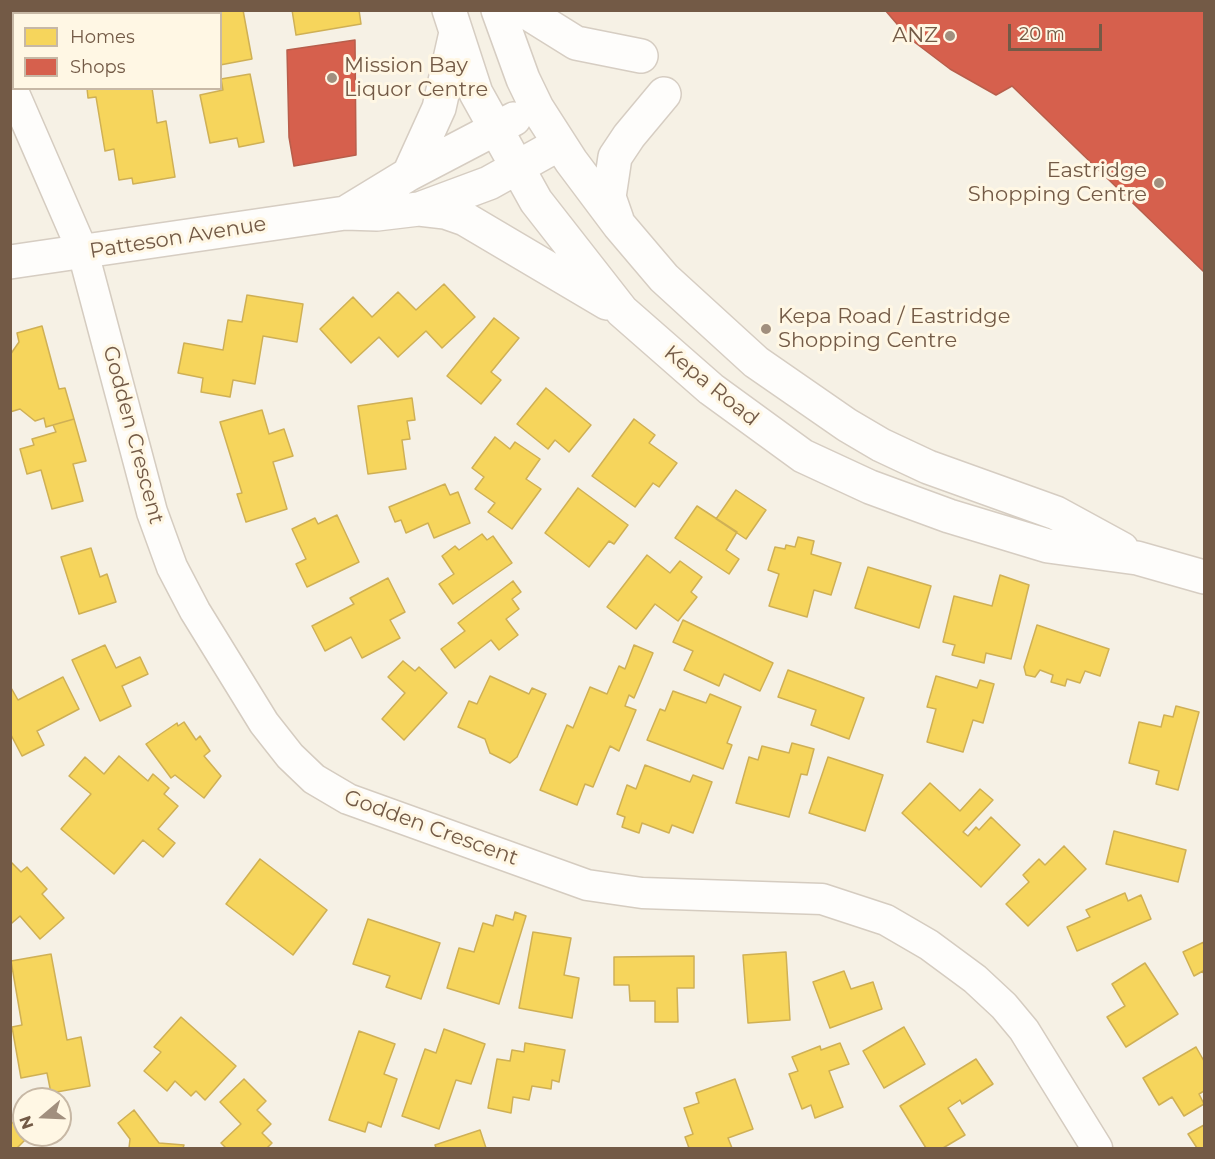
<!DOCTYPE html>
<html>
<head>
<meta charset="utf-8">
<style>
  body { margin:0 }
  #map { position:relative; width:1215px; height:1159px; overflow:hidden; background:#f6f1e5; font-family:Montserrat,sans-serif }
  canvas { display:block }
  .frame { position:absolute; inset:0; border:12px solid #735a46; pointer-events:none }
  .legend { position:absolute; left:12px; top:12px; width:210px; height:78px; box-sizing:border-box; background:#fff7e4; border:2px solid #c7b8a5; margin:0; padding:8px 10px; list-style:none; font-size:18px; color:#735a46 }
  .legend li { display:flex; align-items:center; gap:12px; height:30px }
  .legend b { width:30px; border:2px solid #c7b8a5 }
  .north { position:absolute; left:12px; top:1087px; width:60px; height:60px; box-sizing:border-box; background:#fff7e4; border:2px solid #c7b8a5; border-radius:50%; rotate:251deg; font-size:16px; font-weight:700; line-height:24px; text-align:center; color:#735a46 }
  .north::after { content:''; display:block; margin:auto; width:21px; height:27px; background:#a18f7e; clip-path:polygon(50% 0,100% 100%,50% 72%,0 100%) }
  .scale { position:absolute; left:1008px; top:24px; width:94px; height:27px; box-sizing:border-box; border:3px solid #735a46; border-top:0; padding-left:8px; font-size:18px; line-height:21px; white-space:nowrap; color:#735a46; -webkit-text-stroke:4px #fff7e4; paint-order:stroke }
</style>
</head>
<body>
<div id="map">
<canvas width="1215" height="1159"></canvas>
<div class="frame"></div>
<ul class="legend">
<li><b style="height:16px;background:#f6d55c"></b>Homes</li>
<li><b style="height:16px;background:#d6604d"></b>Shops</li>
</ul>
<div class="north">N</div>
<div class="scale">20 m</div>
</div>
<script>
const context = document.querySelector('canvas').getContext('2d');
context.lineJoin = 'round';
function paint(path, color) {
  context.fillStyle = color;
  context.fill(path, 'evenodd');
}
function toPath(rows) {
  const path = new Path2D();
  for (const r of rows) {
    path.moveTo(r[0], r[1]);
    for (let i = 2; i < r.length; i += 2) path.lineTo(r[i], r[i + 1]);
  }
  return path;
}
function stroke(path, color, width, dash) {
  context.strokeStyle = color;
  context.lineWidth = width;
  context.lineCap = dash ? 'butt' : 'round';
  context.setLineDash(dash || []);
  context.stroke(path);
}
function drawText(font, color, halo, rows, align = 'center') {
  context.font = font + ' Montserrat,sans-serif';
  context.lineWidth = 6;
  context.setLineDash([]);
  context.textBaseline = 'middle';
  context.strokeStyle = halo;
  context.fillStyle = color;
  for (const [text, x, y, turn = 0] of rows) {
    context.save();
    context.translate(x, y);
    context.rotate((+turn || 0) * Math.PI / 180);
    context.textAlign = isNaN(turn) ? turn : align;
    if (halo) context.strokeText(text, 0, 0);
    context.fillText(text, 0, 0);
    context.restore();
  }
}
const homes = toPath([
  [186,10,243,10,252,59,220,65,220,14,186,14,186,10],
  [292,10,359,10,361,24,296,35,292,10],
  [250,74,264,142,239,147,237,138,210,143,200,95,223,90,221,79,250,74],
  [87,88,152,88,157,123,166,121,175,177,133,184,132,178,119,180,114,149,105,151,96,97,88,98,87,88],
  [444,284,475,317,442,348,426,331,398,357,379,337,351,363,320,329,353,297,372,317,398,292,416,310,444,284],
  [247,295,303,304,297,342,263,336,255,384,233,380,230,397,201,392,203,378,178,373,184,343,223,350,228,320,242,322,247,295],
  [494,318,519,338,491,372,501,380,481,404,447,376,494,318],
  [42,326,59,389,65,388,74,419,46,427,44,418,35,421,20,409,10,412,10,355,19,342,17,333,42,326],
  [546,388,591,425,569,452,555,440,548,449,517,424,546,388],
  [412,398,415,420,407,421,410,439,402,440,406,469,368,474,358,406,412,398],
  [262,410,269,434,284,429,293,456,273,462,287,509,246,522,237,494,242,493,220,422,262,410],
  [74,419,86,461,73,464,83,501,52,509,41,470,27,474,20,449,34,445,32,439,56,432,53,425,74,419],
  [634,419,655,435,649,443,677,463,659,487,653,483,635,507,592,476,634,419],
  [495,437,510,449,515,442,540,459,526,479,541,489,512,529,488,512,495,503,475,489,484,477,472,468,495,437],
  [445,484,450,495,458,492,470,523,434,538,428,523,406,533,401,520,395,522,389,507,445,484],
  [578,488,628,525,614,544,609,541,589,567,545,533,578,488],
  [736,490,766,510,746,539,716,519,736,490],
  [697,506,737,532,726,550,739,559,729,574,675,538,697,506],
  [337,515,359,562,307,587,296,564,306,559,292,529,315,518,318,524,337,515],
  [482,534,487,540,493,536,512,563,453,604,439,584,454,574,442,556,455,546,459,550,482,534],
  [798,537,814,541,811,554,841,563,831,595,814,590,807,617,769,606,779,574,768,570,775,547,785,549,786,545,795,547,798,537],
  [91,548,100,577,107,574,116,602,79,614,61,557,91,548],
  [647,555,670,573,680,561,702,577,691,592,697,597,678,621,655,604,636,629,607,607,647,555],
  [868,567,931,586,919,628,855,608,868,567],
  [1000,575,1029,585,1011,659,986,653,984,663,952,655,955,645,943,642,954,596,992,606,1000,575],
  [388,578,405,612,390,620,400,638,362,658,351,637,325,651,312,626,354,604,350,598,388,578],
  [513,581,521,592,512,599,519,609,506,619,518,635,499,650,491,640,455,668,441,649,465,631,458,623,513,581],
  [683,620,773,663,760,691,724,674,719,686,684,670,693,651,673,642,683,620],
  [1037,625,1109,649,1100,676,1085,671,1080,683,1067,679,1065,686,1051,682,1053,675,1040,670,1035,677,1026,675,1024,667,1037,625],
  [105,645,116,668,140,657,148,674,122,686,131,706,100,721,72,660,105,645],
  [634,645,653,653,634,698,629,695,625,706,636,710,619,751,610,746,593,787,585,784,577,805,540,790,567,725,573,728,590,687,607,694,619,666,625,669,634,645],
  [403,661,415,671,419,667,447,693,404,740,382,719,405,693,388,677,403,661],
  [788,670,864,698,849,739,811,725,816,710,778,697,788,670],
  [490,676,529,694,532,688,546,694,517,757,510,763,490,753,485,739,458,727,469,701,477,704,490,676],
  [936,676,977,688,980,680,994,684,983,723,973,720,963,752,927,742,936,709,927,707,936,676],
  [63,677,79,709,37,731,44,745,22,756,10,733,10,686,18,700,63,677],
  [673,691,706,703,710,694,741,707,727,743,732,745,723,769,647,740,660,709,665,711,673,691],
  [1176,706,1199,712,1178,790,1156,784,1159,771,1129,763,1139,722,1161,727,1164,715,1173,717,1176,706],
  [184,722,196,740,200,736,210,751,204,756,221,776,204,798,175,775,171,778,146,744,177,723,178,726,184,722],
  [792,743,814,749,807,775,801,774,789,817,736,803,749,757,758,760,762,746,789,753,792,743],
  [119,756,148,781,153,774,169,788,164,794,178,806,158,829,175,843,163,857,143,840,114,874,61,829,91,794,69,776,85,757,104,774,119,756],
  [828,757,883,775,865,831,809,813,828,757],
  [645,765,690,782,693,775,712,782,693,833,672,825,669,833,642,823,639,833,622,827,625,817,617,814,627,785,636,789,645,765],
  [930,783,960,811,980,789,993,800,963,832,968,836,976,827,979,830,991,817,1020,845,981,887,902,813,930,783],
  [1114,831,1186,850,1178,882,1106,864,1114,831],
  [1064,846,1086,869,1028,926,1006,904,1029,882,1023,875,1039,859,1045,865,1064,846],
  [260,859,327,910,293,955,226,904,260,859],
  [10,861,21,872,27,867,47,889,42,894,64,918,40,939,20,916,12,923,10,922,10,861],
  [1125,893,1128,901,1141,895,1151,919,1077,951,1067,927,1090,917,1086,910,1125,893],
  [515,912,526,916,499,1004,447,988,459,948,474,952,483,923,493,926,496,915,513,920,515,912],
  [368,919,440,943,421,999,386,987,390,976,353,964,368,919],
  [533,932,571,938,564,975,579,978,572,1018,519,1008,533,932],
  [1204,942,1204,975,1203,971,1194,976,1183,952,1204,942],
  [786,952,790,1020,748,1023,743,955,786,952],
  [51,954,67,1040,81,1037,90,1086,51,1093,47,1073,21,1078,12,1027,22,1025,11,961,51,954],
  [694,956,694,988,677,988,678,1022,655,1022,655,1001,630,1001,629,985,614,985,614,957,694,956],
  [1145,963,1178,1014,1126,1047,1107,1017,1125,1006,1112,984,1145,963],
  [844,971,851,989,873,982,882,1009,830,1028,813,982,844,971],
  [181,1017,236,1066,205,1100,196,1091,191,1096,175,1081,167,1091,144,1071,161,1052,154,1047,181,1017],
  [904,1027,925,1064,884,1088,863,1051,904,1027],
  [444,1029,485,1044,471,1084,456,1080,439,1129,402,1116,425,1049,436,1053,444,1029],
  [359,1031,395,1044,384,1074,397,1079,381,1127,368,1122,365,1132,329,1120,359,1031],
  [525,1043,565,1050,559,1082,552,1080,551,1089,532,1086,529,1100,513,1097,511,1113,488,1108,497,1059,510,1061,512,1050,524,1052,525,1043],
  [840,1043,849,1064,829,1071,843,1107,815,1118,811,1105,802,1109,789,1074,798,1071,792,1057,820,1046,821,1050,840,1043],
  [1196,1047,1204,1061,1204,1091,1199,1094,1204,1104,1184,1116,1172,1097,1159,1105,1143,1078,1196,1047],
  [976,1059,993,1084,962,1104,960,1100,948,1108,965,1135,943,1148,926,1148,900,1106,976,1059],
  [244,1079,266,1101,257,1110,271,1124,262,1133,272,1143,267,1148,226,1148,221,1143,241,1124,220,1102,244,1079],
  [735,1079,753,1129,728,1138,732,1148,689,1148,685,1137,693,1134,684,1108,699,1103,696,1093,735,1079],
  [134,1110,159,1143,184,1145,183,1148,129,1148,130,1139,118,1123,134,1110],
  [10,1120,24,1135,29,1136,17,1148,10,1148,10,1120],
  [1204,1125,1204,1148,1197,1148,1188,1134,1204,1125],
  [480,1130,486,1148,436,1148,435,1145,480,1130]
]);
paint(homes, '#f6d55c');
stroke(homes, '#cfb055', 1.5);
const shops = toPath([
  [885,10,1204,10,1204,272,1012,86,996,95,950,69,909,38,885,10],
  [355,40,356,155,294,166,289,137,287,50,355,40]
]);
paint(shops, '#d6604d');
stroke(shops, '#b85e4b', 1.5);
const street = toPath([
  [10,84,83,252,152,512,172,567,195,611,264,723,290,756,314,779,348,799,587,885,642,893,822,899,886,920,929,945,975,979,1004,1006,1024,1030,1097,1148]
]);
const secondary = toPath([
  [449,10,476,93,536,201,622,311,711,389,803,456,870,487,949,516,1048,546,1137,558,1204,577],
  [498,10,523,79,537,108,571,161,619,225,664,278,756,362,847,425,881,445,928,467,1056,513,1122,549],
  [523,10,576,43,641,56],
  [409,174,439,108,455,37],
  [419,209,445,212,465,219,607,303],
  [345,213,409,174,514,119],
  [617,220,609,197,615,157,629,136,664,94],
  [10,262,345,213,377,214,419,209,489,183,559,144]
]);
stroke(street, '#d5ccc0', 33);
stroke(secondary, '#d6cdc2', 36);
stroke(street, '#fefdfb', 30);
stroke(secondary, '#fefdfb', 33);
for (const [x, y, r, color] of [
  [950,36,6,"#a18f7e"],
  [332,78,6,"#a18f7e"],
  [1159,183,6,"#a18f7e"],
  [766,329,6,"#a18f7e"]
]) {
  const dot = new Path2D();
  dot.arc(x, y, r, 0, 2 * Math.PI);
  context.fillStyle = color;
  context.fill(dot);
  stroke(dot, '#fff7e4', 2);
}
drawText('21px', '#735a46', '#fff7e4', [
  ["ANZ",938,36],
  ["Mission Bay",344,66,"left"],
  ["Liquor Centre",344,90,"left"],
  ["Eastridge",1147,171],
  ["Shopping Centre",1147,195],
  ["Kepa Road / Eastridge",778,317,"left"],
  ["Shopping Centre",778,341,"left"]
], 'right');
drawText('21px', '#735a46', '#fff7e4', [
  ["Patteson Avenue",178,238,-9],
  ["Kepa Road",711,386,39],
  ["Godden Crescent",133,435,75],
  ["Godden Crescent",431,828,20]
]);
</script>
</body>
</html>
